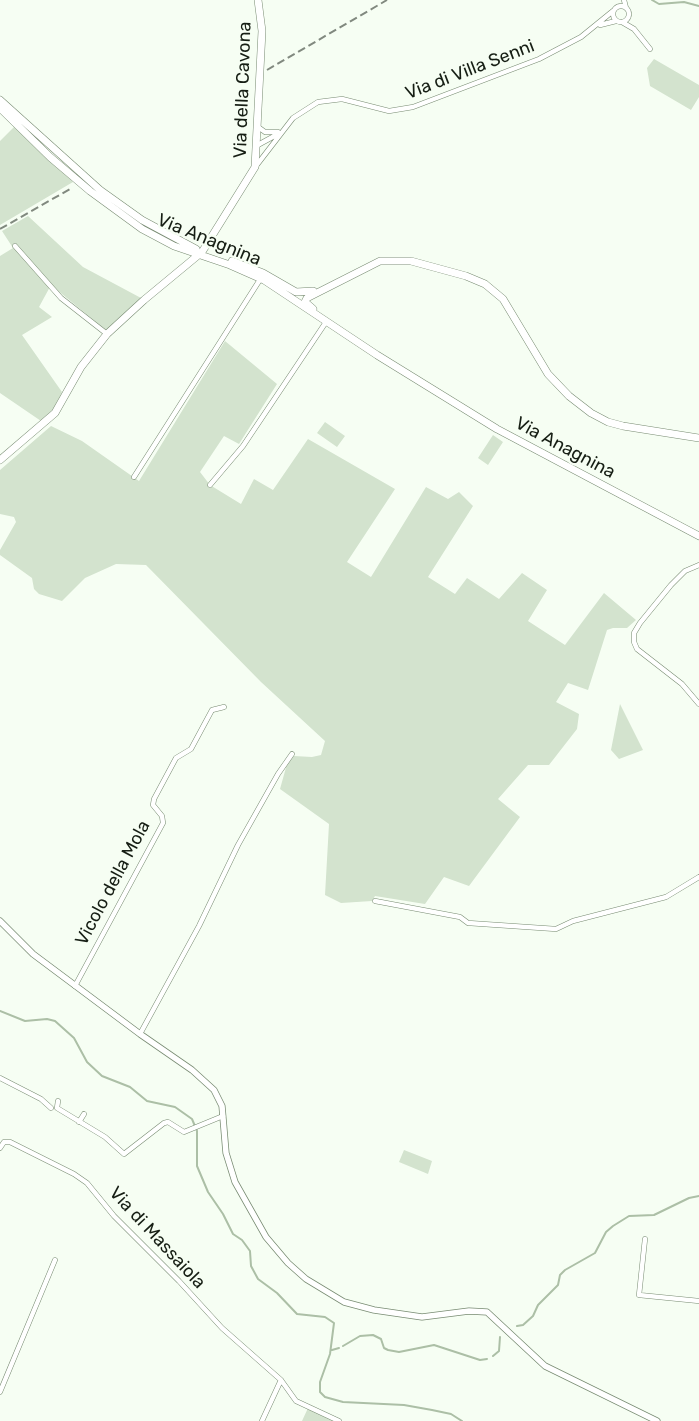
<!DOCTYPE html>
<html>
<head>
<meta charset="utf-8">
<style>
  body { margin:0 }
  canvas { display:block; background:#f6fef3 }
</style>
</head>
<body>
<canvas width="699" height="1421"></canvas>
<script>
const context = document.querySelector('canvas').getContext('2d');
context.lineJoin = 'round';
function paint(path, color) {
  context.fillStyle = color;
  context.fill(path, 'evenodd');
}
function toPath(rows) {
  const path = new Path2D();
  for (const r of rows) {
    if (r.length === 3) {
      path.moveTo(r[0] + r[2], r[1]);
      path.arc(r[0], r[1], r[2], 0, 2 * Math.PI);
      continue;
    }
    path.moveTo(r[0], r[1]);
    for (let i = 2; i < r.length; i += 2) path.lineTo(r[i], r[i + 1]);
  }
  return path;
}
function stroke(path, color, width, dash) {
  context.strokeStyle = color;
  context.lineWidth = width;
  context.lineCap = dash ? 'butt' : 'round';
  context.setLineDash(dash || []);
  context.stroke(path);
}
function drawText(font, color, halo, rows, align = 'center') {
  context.font = font + ' Rubik,sans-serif';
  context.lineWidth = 5;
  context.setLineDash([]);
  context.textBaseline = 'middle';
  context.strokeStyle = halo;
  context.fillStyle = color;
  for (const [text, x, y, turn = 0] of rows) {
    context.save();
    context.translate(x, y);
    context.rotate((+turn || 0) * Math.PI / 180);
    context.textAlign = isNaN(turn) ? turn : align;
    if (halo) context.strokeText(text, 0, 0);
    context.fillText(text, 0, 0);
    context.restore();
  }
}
paint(toPath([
  [654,59,699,85,699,97,691,110,650,86,647,68],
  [14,127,73,182,0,225,0,141],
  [28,216,83,267,141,298,107,331,51,285,39,307,52,317,22,335,62,392,53,410,41,421,0,393,0,256,13,248,2,231],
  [225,341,277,384,239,444,224,436,200,472,210,485,241,504,254,479,273,490,308,439,395,489,347,562,371,577,426,487,448,499,459,492,473,506,428,577,455,594,467,578,499,599,522,573,547,590,528,621,565,645,604,593,636,620,627,628,613,628,607,630,588,690,568,683,556,702,579,714,577,729,549,765,528,765,498,799,520,817,469,886,444,877,425,904,375,896,372,901,341,903,325,895,329,824,280,789,287,764,294,756,312,757,321,755,325,741,261,682,146,565,116,564,85,578,62,601,39,594,34,589,32,578,0,555,0,550,16,522,14,517,0,514,0,470,51,426,82,441,139,481],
  [325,422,345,436,337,447,317,433],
  [493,435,503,442,488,465,478,458],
  [620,704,643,750,619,759,611,750],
  [404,1150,432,1161,428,1174,399,1162],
  [308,1408,339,1421,302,1421]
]), '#d3e3ce');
stroke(toPath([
  [652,0,659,4,684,2,699,6],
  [0,1011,25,1021,47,1019,55,1021,74,1038,87,1062,102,1076,130,1087,147,1101,175,1107,192,1119,197,1131,197,1166,208,1192,223,1214,233,1234,242,1240,250,1251,251,1266,258,1279,277,1293,297,1314,325,1317,334,1323,330,1354,320,1382,320,1392,325,1397,343,1402,404,1405,432,1410,451,1414,462,1421],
  [517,1326,523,1325,533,1316,538,1305,558,1285,560,1275,565,1270,595,1253,606,1232,613,1226,629,1216,654,1215,689,1198,699,1196],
  [343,1346,360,1336,373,1335,381,1339,384,1348,388,1350,399,1352,434,1345,480,1360,487,1359],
  [332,1350,339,1348],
  [493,1356,499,1351,500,1337]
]), '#acbfa6', 2);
const minor = toPath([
  [624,0,626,8],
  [621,14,8],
  [622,22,634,29,650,49],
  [600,25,616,21],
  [258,127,265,132,278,132],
  [256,146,278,134],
  [256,166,293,118,318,102,342,99,389,111,413,107,539,59,581,37,613,11],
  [15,246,61,298,107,334],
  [134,477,261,278],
  [210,485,243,446,326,322],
  [699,565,685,571,671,585,640,623,634,633,634,642,637,649,682,684,699,704],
  [375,901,460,917,468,923,556,929,573,921,666,897,699,877],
  [75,986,163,823,162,816,153,805,154,799,176,758,191,749,212,710,224,707],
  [140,1034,199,926,238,845,278,774,292,754],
  [0,1078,41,1099,51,1108],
  [58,1101,57,1108,105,1137,124,1154,164,1123,168,1122,184,1132,223,1116],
  [79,1122,84,1114],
  [0,1148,4,1142,10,1142,74,1174,87,1183,114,1216,179,1281,222,1328,281,1380,296,1401,339,1421],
  [645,1239,639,1295,699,1301],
  [0,1392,55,1260],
  [262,1421,281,1380]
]);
const tertiary = toPath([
  [0,921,33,954,140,1034,192,1070,214,1090,222,1106,226,1153,235,1182,266,1237,288,1263,306,1279,344,1302,374,1310,422,1317,469,1311,487,1312,545,1366,657,1421]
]);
const secondary = toPath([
  [0,100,100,190,142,220,196,249],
  [0,108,50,157,90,191,142,229,174,246,230,265,264,280,377,355,497,429,699,536],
  [232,261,263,273,296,292,313,291],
  [313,309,305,302,307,298,380,261,411,261,466,276,485,284,503,299,548,374,569,396,591,413,608,422,623,426,699,438],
  [0,460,55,413,81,367,107,334,144,300,202,252,255,167,262,31,258,0]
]);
stroke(minor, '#788b72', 5.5);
stroke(tertiary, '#788b72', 7);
stroke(secondary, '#788b72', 8);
stroke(minor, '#fff', 4.5);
stroke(tertiary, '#fff', 5.5);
stroke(secondary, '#fff', 7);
stroke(toPath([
  [267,70,387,0],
  [0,229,70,189]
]), '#81897f', 2, [8, 4]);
drawText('18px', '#161e14', '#f6fef3', [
  ["Via di Villa Senni",470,70,-21],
  ["Via della Cavona",243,90,-88],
  ["Via Anagnina",209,240,22],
  ["Via Anagnina",565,448,28],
  ["Vicolo della Mola",113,883,-62],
  ["Via di Massaiola",157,1238,47]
]);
</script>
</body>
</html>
